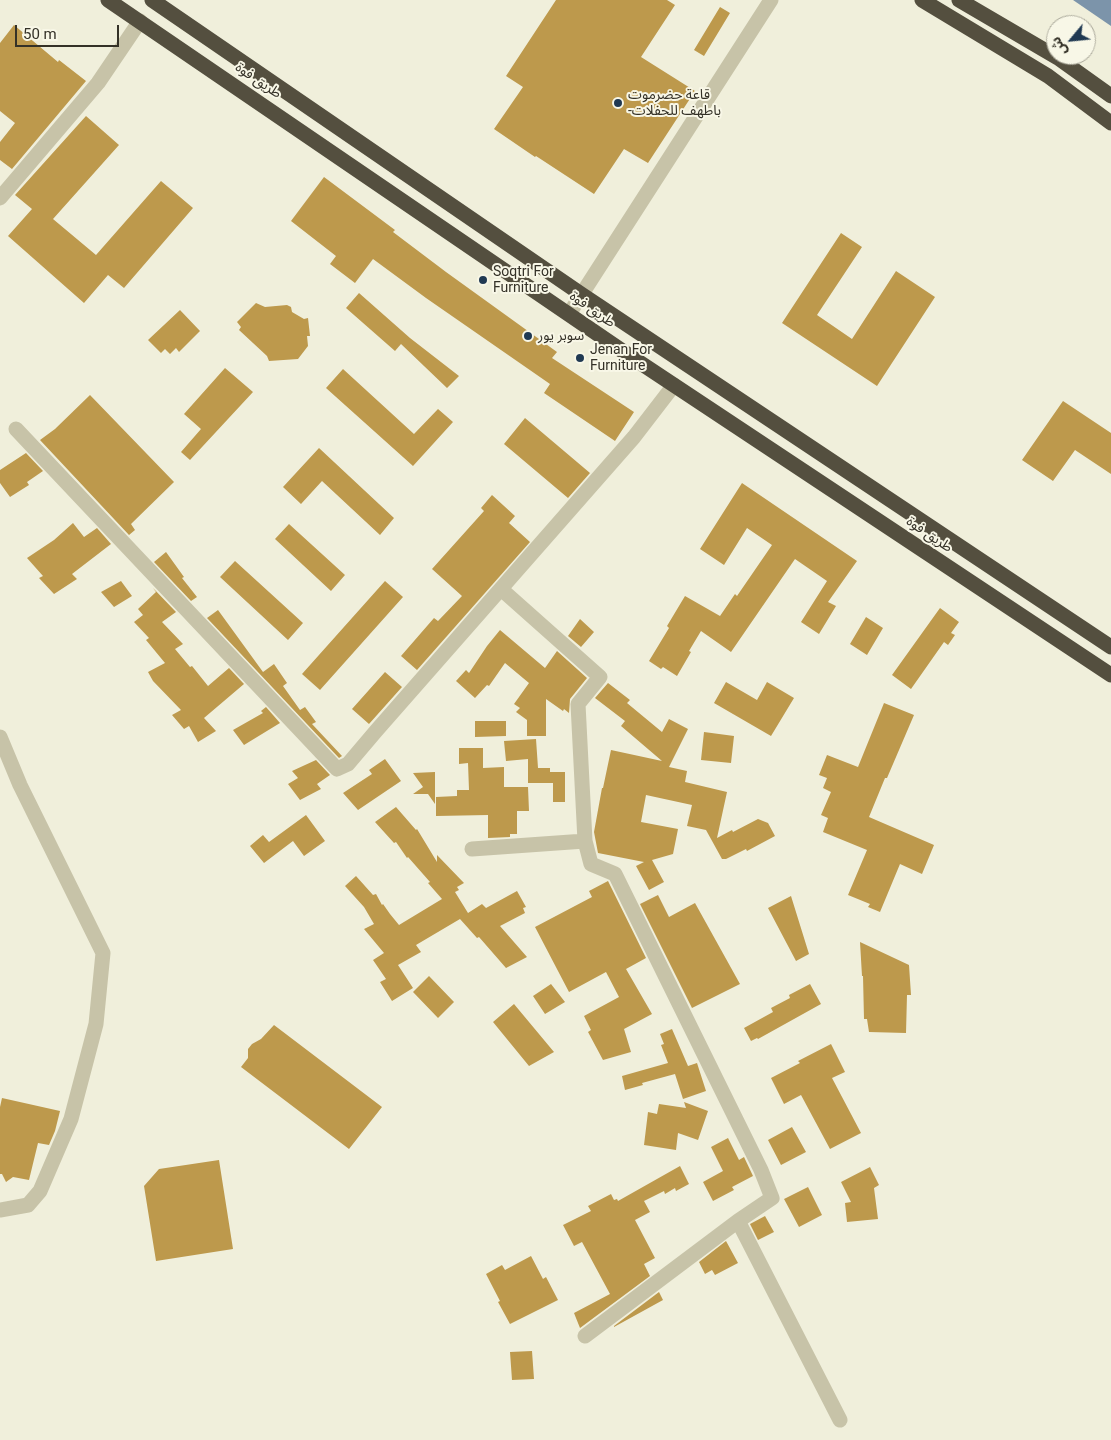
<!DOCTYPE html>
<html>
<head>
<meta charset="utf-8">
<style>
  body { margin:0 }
  #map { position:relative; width:1111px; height:1440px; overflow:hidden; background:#f0efdb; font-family:Roboto,"Noto Sans Arabic",sans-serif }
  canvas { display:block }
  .north { position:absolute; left:1046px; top:15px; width:50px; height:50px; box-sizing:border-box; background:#f8f7e7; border:1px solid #aaa89a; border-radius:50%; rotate:242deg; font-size:14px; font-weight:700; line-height:20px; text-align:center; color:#343127 }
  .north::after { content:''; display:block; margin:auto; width:18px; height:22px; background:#203952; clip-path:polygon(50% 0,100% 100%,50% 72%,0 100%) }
  .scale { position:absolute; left:15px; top:25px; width:104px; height:22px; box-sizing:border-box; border:2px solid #343127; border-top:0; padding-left:6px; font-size:15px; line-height:18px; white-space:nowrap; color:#343127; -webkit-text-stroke:4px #f8f7e7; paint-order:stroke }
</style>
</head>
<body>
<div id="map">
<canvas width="1111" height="1440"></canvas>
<div class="north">ش</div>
<div class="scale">50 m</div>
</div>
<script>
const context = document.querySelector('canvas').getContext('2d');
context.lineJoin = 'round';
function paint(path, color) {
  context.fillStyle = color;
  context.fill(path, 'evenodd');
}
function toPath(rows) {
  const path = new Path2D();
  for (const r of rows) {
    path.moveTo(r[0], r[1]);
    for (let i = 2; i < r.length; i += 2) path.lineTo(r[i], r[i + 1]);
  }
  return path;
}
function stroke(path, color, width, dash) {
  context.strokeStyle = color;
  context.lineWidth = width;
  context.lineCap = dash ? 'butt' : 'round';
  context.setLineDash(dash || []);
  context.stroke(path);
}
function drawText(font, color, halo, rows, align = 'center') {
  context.font = font + ' Roboto,"Noto Sans Arabic",sans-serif';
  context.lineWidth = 4;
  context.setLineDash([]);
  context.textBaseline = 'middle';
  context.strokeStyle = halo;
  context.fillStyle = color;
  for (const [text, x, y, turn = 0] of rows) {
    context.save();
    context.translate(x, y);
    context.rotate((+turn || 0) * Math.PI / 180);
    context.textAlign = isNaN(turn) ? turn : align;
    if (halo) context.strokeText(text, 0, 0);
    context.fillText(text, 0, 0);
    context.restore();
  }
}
paint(toPath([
  [1073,0,1111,0,1111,26]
]), '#7c94aa');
paint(toPath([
  [556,0,667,0,675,5,641,57,695,91,648,163,624,149,594,194,536,156,535,157,494,129,523,87,506,76],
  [720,7,730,13,704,56,694,50],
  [14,25,58,62,59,60,86,81,12,169,0,160,0,142,15,123,0,111,0,43],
  [86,116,119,145,53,219,96,255,161,181,193,208,124,288,108,275,84,303,8,236,32,209,15,195],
  [324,177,395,230,393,232,446,272,557,352,552,358,634,412,615,441,544,393,550,384,426,298,373,259,355,283,330,264,336,256,291,221],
  [841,233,862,247,817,315,852,339,896,271,935,297,877,386,782,323],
  [359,293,410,338,459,376,447,388,401,344,395,351,346,308],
  [256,303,265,307,287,305,291,307,292,312,304,319,308,318,310,336,307,336,308,346,298,359,269,361,267,356,239,330,241,327,237,322],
  [180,310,200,331,179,352,176,348,170,354,165,349,161,353,148,340],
  [225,368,253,392,190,460,181,452,201,429,184,414],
  [343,369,414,434,438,409,453,422,413,466,326,388],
  [90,395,174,482,131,524,135,530,129,535,40,440,55,429],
  [1063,401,1111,433,1111,474,1075,450,1053,481,1022,460],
  [525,418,590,473,568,498,504,444],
  [319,448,394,518,380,535,322,481,301,504,283,487],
  [26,453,43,471,27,482,29,485,10,497,0,483,0,470],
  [742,483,857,561,828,602,836,606,819,634,801,622,827,581,795,559,731,652,701,631,689,651,691,652,677,676,663,667,661,669,649,661,669,628,667,626,685,596,720,616,735,594,737,596,772,545,747,528,724,565,700,549],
  [492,495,515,516,509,523,530,542,417,670,401,656,434,618,438,621,462,596,432,569,484,511,481,508],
  [73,523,84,537,97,528,111,544,72,574,77,579,54,594,39,578,43,576,27,558,54,540],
  [289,524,345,575,331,591,275,539],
  [166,552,184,577,182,578,197,597,191,601,154,562],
  [235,561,303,623,288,640,220,577],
  [121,581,132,596,114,607,101,592],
  [385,581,403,597,320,690,302,674],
  [153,588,176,612,162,622,183,644,175,649,190,667,192,666,208,686,229,668,244,684,204,718,216,731,198,742,189,726,184,729,172,715,181,710,153,681,148,672,165,663,146,640,149,638,134,622,143,615,138,609,156,592],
  [940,608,959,622,951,633,955,635,948,645,944,642,911,689,892,675],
  [218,610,263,672,274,664,287,683,283,686,300,710,305,707,316,722,312,724,342,756,339,758,207,618],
  [866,617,883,628,867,655,850,644],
  [580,619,594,632,581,647,568,636],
  [500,630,545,668,557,651,587,678,570,699,569,713,564,709,563,711,546,699,546,736,527,736,527,720,516,712,520,708,514,704,529,683,505,663,489,686,487,685,475,698,456,681,466,670,469,673,487,646],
  [385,672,402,687,369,724,352,709],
  [726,682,757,700,767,682,794,698,771,736,714,703],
  [608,683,630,700,627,703,662,732,669,719,688,729,669,767,687,771,685,782,727,792,717,838,732,830,733,832,758,819,768,823,775,836,747,851,746,849,726,859,722,859,706,830,687,826,692,805,646,795,641,822,678,829,673,854,652,860,664,882,649,890,636,866,644,862,598,853,594,832,602,788,603,788,611,750,662,761,621,726,625,721,595,698],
  [884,703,914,715,887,778,885,778,869,817,934,845,922,874,900,864,880,912,868,907,870,904,848,895,867,850,823,832,828,818,821,815,831,792,823,788,827,778,819,775,827,755,858,767],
  [266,707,280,723,244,745,233,730,263,713,261,711],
  [475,721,506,721,506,736,475,737],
  [704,732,734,736,731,763,701,760],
  [536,739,538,768,550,768,550,772,565,772,565,802,553,802,553,783,528,783,528,759,506,761,504,741],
  [459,748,483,748,483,768,504,767,504,787,528,787,529,811,517,811,517,834,510,834,510,837,488,838,488,815,436,816,436,797,457,796,457,790,469,790,468,763,459,764],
  [385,759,401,781,358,810,343,793,372,774,369,770],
  [316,760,330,775,317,784,321,789,300,800,288,784,298,778,292,771],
  [435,772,435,804,428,794,413,794,423,787,413,773],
  [396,807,416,830,417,829,437,862,437,855,464,883,457,887,459,890,455,892,468,913,482,904,486,908,517,891,526,907,523,908,525,913,500,926,527,957,506,968,479,937,477,938,460,919,416,945,421,952,398,965,413,988,392,1001,380,982,386,979,373,960,384,953,364,929,374,924,364,907,345,886,356,876,373,895,376,894,382,905,383,904,390,914,399,925,442,899,428,883,430,882,408,857,407,858,396,842,394,843,375,822],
  [306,815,325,841,304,856,293,841,264,863,250,846,263,835,269,842],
  [608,881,646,958,626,969,652,1014,624,1029,631,1052,603,1060,588,1032,591,1030,584,1016,619,997,606,972,569,992,535,927,592,897,589,891],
  [658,895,669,917,695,903,740,984,692,1008,640,904],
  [791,896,809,954,796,961,768,908],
  [860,942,909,965,911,995,907,995,906,1033,869,1032,867,1019,864,1019,863,976,862,976],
  [429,976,454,1002,438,1018,413,992],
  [551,984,565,1002,545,1014,533,996],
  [810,984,821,1004,758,1039,757,1038,751,1041,744,1028,773,1012,771,1008,790,998,789,995],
  [514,1004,554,1052,529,1066,493,1022],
  [274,1025,382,1107,349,1149,241,1067,248,1058,248,1049,252,1044,261,1039],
  [672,1029,688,1066,697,1063,706,1091,683,1099,675,1074,642,1083,643,1085,625,1090,622,1076,668,1063,661,1045,664,1044,660,1034],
  [831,1044,845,1072,832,1078,861,1133,830,1149,801,1095,784,1104,771,1078,800,1063,798,1061],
  [2,1098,60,1111,55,1131,49,1145,38,1143,29,1180,13,1177,6,1182,2,1174,0,1174,0,1107],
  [684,1102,708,1111,698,1140,678,1133,676,1150,644,1145,648,1112,657,1114,659,1104,686,1108],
  [792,1127,806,1152,781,1165,768,1140],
  [728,1138,739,1160,744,1157,753,1176,732,1187,734,1190,713,1201,703,1182,723,1171,711,1147],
  [219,1160,233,1249,156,1261,144,1186,159,1169],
  [680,1166,689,1184,676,1191,675,1188,665,1194,664,1191,644,1201,650,1212,635,1220,655,1258,644,1264,650,1276,580,1328,574,1313,610,1294,582,1242,574,1246,563,1225,591,1211,588,1206,611,1194,614,1200,617,1199,618,1201],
  [870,1167,879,1185,874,1188,878,1219,847,1222,845,1203,851,1202,841,1182],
  [808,1187,822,1215,799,1227,784,1199],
  [765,1216,774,1232,758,1240,750,1224],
  [726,1241,738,1263,715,1275,712,1270,705,1274,699,1262],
  [531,1256,543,1279,546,1277,558,1300,510,1324,498,1302,500,1301,486,1274,502,1265,505,1270],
  [659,1292,663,1300,614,1327,614,1326],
  [532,1351,534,1379,512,1380,510,1352]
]), '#bd994c');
stroke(toPath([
  [0,198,98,83,140,21],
  [569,314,771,0],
  [16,429,337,769,348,764,376,731,634,437,674,385],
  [0,737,20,785,103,953,96,1024,71,1119,40,1191,28,1205,0,1210],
  [472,849,585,841,578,704,600,677,501,589],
  [738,1221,840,1420],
  [585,1336,738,1221,772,1198,761,1170,615,874,591,864,585,841]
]), '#c7c3a8', 15);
stroke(toPath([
  [108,0,621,350,1111,675],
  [152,0,581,294,1111,647],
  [922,0,1048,76,1111,123],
  [959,0,1058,58,1111,96]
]), '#544f3f', 15);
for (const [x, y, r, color] of [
  [618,103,5,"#203952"],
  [483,280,5,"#203952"],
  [528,336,5,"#203952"],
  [580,358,5,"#203952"]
]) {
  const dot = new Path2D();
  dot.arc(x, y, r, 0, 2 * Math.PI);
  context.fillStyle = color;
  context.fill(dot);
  stroke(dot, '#f8f7e7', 2);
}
drawText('14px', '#343127', '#f8f7e7', [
  ["طريق فوة",258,81,34],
  ["طريق فوة",592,310,35],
  ["طريق فوة",929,535,34]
]);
drawText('14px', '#343127', '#f8f7e7', [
  ["قاعة حضرموت",628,95],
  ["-باطهف للحفلات",628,111],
  ["Soqtri For",493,272],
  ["Furniture",493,288],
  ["سوبر يور",538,336],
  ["Jenan For",590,350],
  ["Furniture",590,366]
], 'left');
</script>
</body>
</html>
